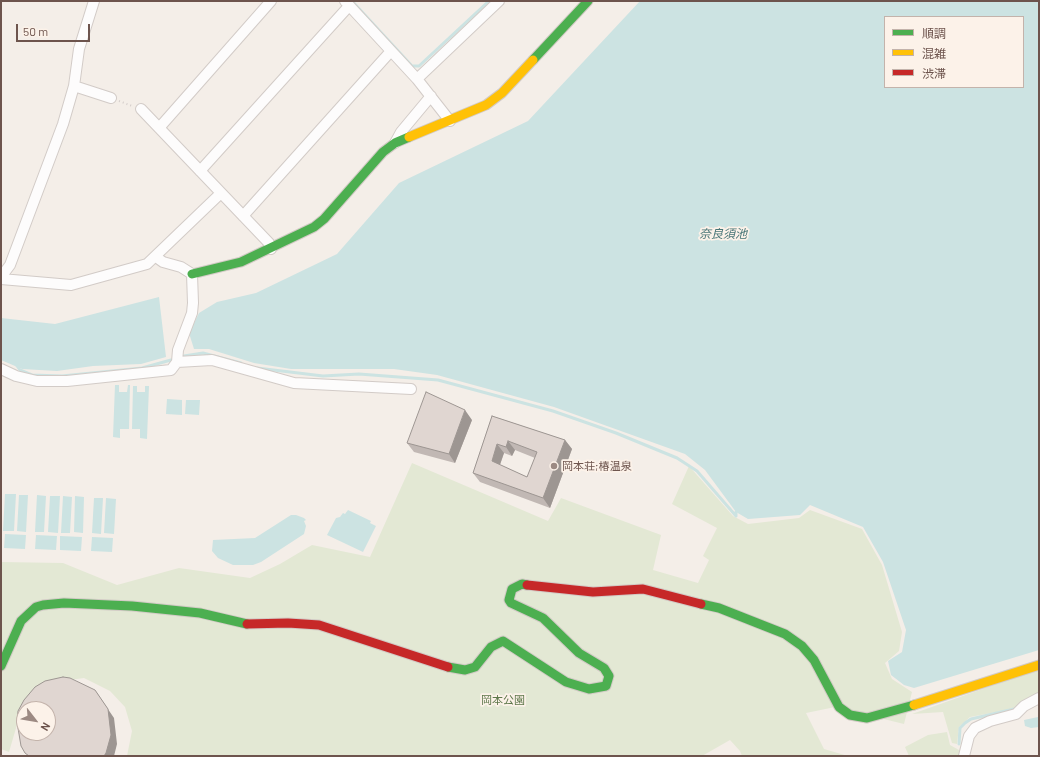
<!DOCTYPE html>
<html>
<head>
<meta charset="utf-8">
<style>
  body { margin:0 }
  #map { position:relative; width:1040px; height:757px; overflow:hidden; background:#f4eee8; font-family:Barlow,"Noto Sans JP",sans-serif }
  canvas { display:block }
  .frame { position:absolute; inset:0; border:2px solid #6d544d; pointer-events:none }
  .legend { position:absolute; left:884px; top:16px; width:140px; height:72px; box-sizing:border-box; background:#fcf2e9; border:1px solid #c3b3ab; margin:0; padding:5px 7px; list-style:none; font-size:12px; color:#6d544d }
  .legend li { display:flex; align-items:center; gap:8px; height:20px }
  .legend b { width:20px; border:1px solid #c3b3ab }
  .north { position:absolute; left:16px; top:701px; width:40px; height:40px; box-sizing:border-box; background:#fcf2e9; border:1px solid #c3b3ab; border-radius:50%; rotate:121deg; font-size:11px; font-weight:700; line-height:16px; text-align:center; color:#6d544d }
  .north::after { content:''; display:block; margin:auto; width:14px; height:18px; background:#9c8a83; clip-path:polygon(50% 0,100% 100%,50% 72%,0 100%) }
  .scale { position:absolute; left:16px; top:24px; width:74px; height:18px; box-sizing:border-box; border:2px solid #6d544d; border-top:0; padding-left:5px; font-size:12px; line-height:14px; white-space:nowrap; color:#6d544d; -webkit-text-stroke:3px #fcf2e9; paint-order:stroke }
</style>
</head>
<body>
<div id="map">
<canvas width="1040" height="757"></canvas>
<div class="frame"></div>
<ul class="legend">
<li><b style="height:5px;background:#4caf50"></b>順調</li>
<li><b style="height:5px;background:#ffc107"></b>混雑</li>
<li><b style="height:5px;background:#c62828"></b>渋滞</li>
</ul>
<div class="north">N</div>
<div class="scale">50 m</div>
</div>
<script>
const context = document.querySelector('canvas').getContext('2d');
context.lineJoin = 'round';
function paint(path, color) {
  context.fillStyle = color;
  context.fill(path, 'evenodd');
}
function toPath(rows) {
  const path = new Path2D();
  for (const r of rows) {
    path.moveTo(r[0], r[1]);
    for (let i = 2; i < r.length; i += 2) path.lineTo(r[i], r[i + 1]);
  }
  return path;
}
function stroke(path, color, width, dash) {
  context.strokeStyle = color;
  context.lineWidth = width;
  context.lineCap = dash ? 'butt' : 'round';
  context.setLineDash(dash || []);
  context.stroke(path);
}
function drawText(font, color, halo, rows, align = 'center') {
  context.font = font + ' Barlow,"Noto Sans JP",sans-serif';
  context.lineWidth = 3.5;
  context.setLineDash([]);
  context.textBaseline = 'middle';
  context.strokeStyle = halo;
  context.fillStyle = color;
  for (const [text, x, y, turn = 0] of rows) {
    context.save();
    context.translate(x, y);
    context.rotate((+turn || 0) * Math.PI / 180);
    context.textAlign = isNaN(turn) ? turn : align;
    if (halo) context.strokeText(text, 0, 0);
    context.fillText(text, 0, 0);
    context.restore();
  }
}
paint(toPath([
  [412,463,548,521,561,498,661,535,653,570,698,583,709,560,703,556,717,528,672,504,689,466,733,516,748,524,799,518,810,510,862,529,882,565,902,632,899,651,885,663,892,679,912,692,904,724,835,707,806,713,824,749,848,756,742,756,740,751,730,740,702,756,127,756,132,731,125,707,110,691,84,678,55,682,21,711,9,752,1,749,1,562,63,563,117,585,179,568,250,578,280,564,312,545,370,557],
  [1039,669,1039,692,1012,709,970,717,959,727,957,744,952,743,943,712,912,714],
  [947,732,950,745,959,750,959,756,909,756,905,747,928,735]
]), '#e3e8d4');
paint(toPath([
  [640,1,1039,1,1039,650,914,688,904,685,891,675,888,661,902,652,906,630,883,562,863,527,810,505,800,515,748,519,736,512,705,470,685,454,554,407,437,375,394,369,291,369,254,363,209,349,194,349,189,333,199,313,217,302,256,293,337,254,399,183,528,121],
  [885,17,1023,17,1023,87,885,87],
  [159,297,166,357,141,364,93,366,57,371,22,369,1,360,1,318,55,324],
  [115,385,119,385,119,392,127,392,128,385,130,385,129,429,120,429,120,438,113,437],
  [133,386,137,386,137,392,145,392,145,386,149,386,147,439,140,438,140,429,132,429],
  [167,399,182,400,182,415,166,414],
  [186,400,200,400,199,415,185,414],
  [5,494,16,494,14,531,3,531],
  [19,495,28,495,26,532,17,531],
  [37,495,46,496,44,532,35,532],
  [50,496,60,496,58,533,48,532],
  [63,496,72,497,70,533,61,533],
  [75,496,84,497,83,533,74,532],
  [94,498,103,498,101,534,92,533],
  [106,498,116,499,114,534,104,533],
  [348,510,371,521,370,523,376,526,363,552,327,535,336,518,340,517,343,513,345,514],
  [291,515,296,515,304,518,306,520,304,521,306,526,304,534,261,562,253,565,233,565,218,558,212,551,213,540,255,538],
  [5,534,26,535,25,549,4,548],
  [36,535,57,536,56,550,35,549],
  [60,536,82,537,81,551,60,550],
  [92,537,113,538,112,552,91,551],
  [1038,717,1039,727,1031,728,1025,726,1024,720]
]), '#cce3e2');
stroke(toPath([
  [352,1,412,66,419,66,489,1],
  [184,356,203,353,241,363],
  [15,363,20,370,32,375,62,376,142,368,171,360],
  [257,368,323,376,359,374,438,380,553,411,616,433,677,458,697,471,736,516,736,512],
  [959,744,960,728,965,723,971,719,1014,709]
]), '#cce3e2', 3);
const street = toPath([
  [345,1,417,79,450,121],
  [417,79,499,1],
  [74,86,111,98],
  [141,109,269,243,271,249],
  [159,128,271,1],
  [395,143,401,132,431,96],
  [200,171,349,6],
  [243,216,391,51],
  [1,277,10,265,63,124,74,86,79,49,94,1],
  [1,279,71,285,147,264,221,193],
  [177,362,212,360,294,383,411,389],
  [1,369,16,376,37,381,67,381,171,370,177,362,178,350,192,313,193,303,192,274,181,267,163,262,156,257],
  [964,756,969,736,975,728,990,721,1016,714,1024,706,1039,698]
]);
const fast = toPath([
  [533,60,588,1],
  [192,274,241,262,314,227,324,219,383,152,395,143,409,137],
  [701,604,719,608,785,634,802,646,814,660,839,707,850,715,867,718,914,705],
  [1,666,21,621,36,607,43,605,64,603,132,606,200,613,247,624],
  [448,667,465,670,475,667,491,647,503,641,566,682,589,689,606,686,609,676,604,668,579,653,543,618,511,603,509,600,512,589,522,584,527,585]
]);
const slow = toPath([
  [409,137,486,105,502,93,533,60],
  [914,705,1039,665]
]);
const jam = toPath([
  [527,585,593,592,643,589,701,604],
  [247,624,288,623,319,625,448,667]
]);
stroke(street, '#d2cbc7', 12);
stroke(fast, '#d2cac5', 11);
stroke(slow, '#d2cac5', 11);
stroke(jam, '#d2cac5', 11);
stroke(toPath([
  [119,101,132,106]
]), '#d4cdca', 2, [1, 3]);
stroke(street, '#fdfcfc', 10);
stroke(fast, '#4caf50', 9);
stroke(slow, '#ffc107', 9);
stroke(jam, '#c62828', 9);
paint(toPath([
  [492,416,565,440,572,449,550,508,480,482,473,473],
  [515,450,535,458,527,477,500,465,504,453,512,456],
  [472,420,455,463,414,452,407,443]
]), '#c1b8b4');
paint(toPath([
  [465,410,472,420,455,463,449,454],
  [565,440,572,449,550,508,543,498],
  [508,441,515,450,512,456,506,447],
  [497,444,504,453,498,470,492,461],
  [95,690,114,718,117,744,114,756,104,756]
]), '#9d9692');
const building = toPath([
  [426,392,465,410,449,454,407,443,426,392],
  [492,416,565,440,543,498,473,473,492,416],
  [508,441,537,452,527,477,492,461,497,444,506,447,508,441],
  [63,677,70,678,95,690,108,709,111,735,106,753,104,756,29,756,25,753,21,746,17,722,18,711,24,700,35,687,45,681,63,677],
  [24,709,48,709,48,733,24,733,24,709]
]);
paint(building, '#e0d6d1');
stroke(building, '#9d9692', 1);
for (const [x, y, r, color] of [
  [554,466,4,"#9c8a83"]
]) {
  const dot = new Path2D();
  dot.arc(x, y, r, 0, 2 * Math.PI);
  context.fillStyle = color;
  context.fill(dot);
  stroke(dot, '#fcf2e9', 1.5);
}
drawText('11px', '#6d544d', '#fcf2e9', [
  ["岡本荘;椿温泉",562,466]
], 'left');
drawText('11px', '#5d774a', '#fcf2e9', [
  ["岡本公園",503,700]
]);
drawText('italic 12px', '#477577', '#fcf2e9', [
  ["奈良須池",723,234]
]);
</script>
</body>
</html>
